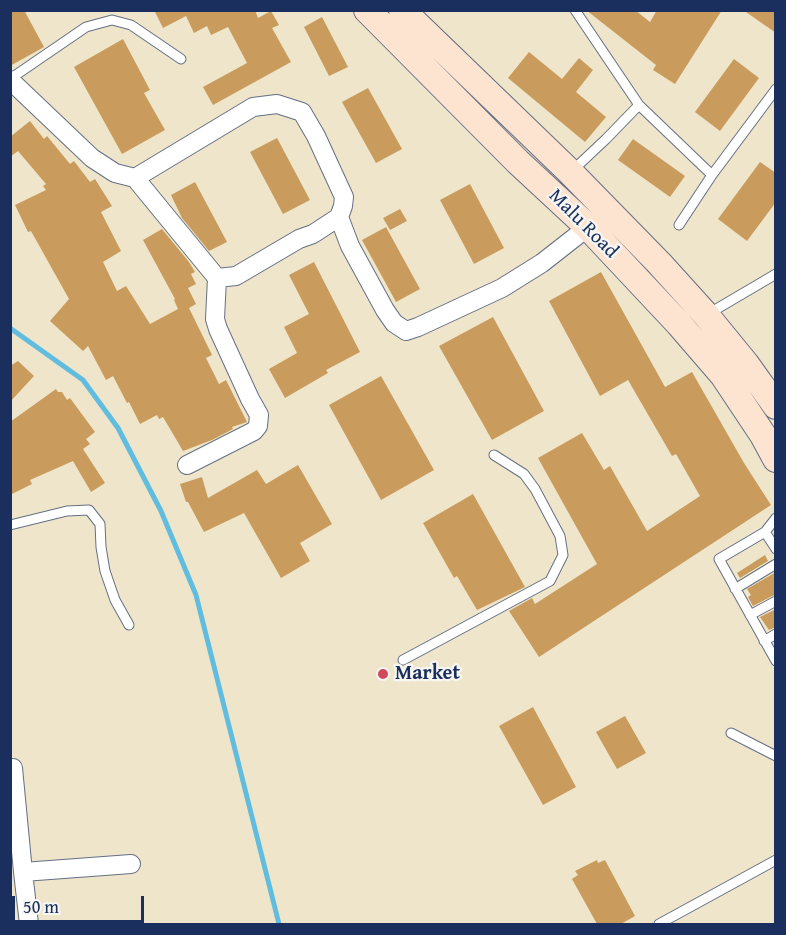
<!DOCTYPE html>
<html>
<head>
<meta charset="utf-8">
<style>
  body { margin:0 }
  #map { position:relative; width:786px; height:935px; overflow:hidden; background:#eee5ca; font-family:"Gentium Book Plus",serif }
  canvas { display:block }
  .frame { position:absolute; inset:0; border:12px solid #1b2f5e; pointer-events:none }
  .scale { position:absolute; left:12px; top:896px; width:132px; height:27px; box-sizing:border-box; border:3px solid #1b2f5e; border-top:0; padding-left:8px; font-size:18px; line-height:21px; white-space:nowrap; color:#1b2f5e; -webkit-text-stroke:4px #f6f6f2; paint-order:stroke }
</style>
</head>
<body>
<div id="map">
<canvas width="786" height="935"></canvas>
<div class="frame"></div>
<div class="scale">50 m</div>
</div>
<script>
const context = document.querySelector('canvas').getContext('2d');
context.lineJoin = 'round';
function toPath(rows) {
  const path = new Path2D();
  for (const r of rows) {
    path.moveTo(r[0], r[1]);
    for (let i = 2; i < r.length; i += 2) path.lineTo(r[i], r[i + 1]);
  }
  return path;
}
function stroke(path, color, width, dash) {
  context.strokeStyle = color;
  context.lineWidth = width;
  context.lineCap = dash ? 'butt' : 'round';
  context.setLineDash(dash || []);
  context.stroke(path);
}
function paint(path, color) {
  context.fillStyle = color;
  context.fill(path, 'evenodd');
}
function drawText(font, color, halo, rows, align = 'center') {
  context.font = font + ' "Gentium Book Plus",serif';
  context.lineWidth = 4.5;
  context.setLineDash([]);
  context.textBaseline = 'middle';
  context.strokeStyle = halo;
  context.fillStyle = color;
  for (const [text, x, y, turn = 0] of rows) {
    context.save();
    context.translate(x, y);
    context.rotate((+turn || 0) * Math.PI / 180);
    context.textAlign = isNaN(turn) ? turn : align;
    if (halo) context.strokeText(text, 0, 0);
    context.fillText(text, 0, 0);
    context.restore();
  }
}
stroke(toPath([
  [10,328,83,380,118,428,161,511,196,595,279,924]
]), '#61bddf', 5);
paint(toPath([
  [10,10,24,10,44,47,10,66],
  [154,10,255,10,258,18,271,11,279,25,272,28,291,62,213,105,203,87,247,63,228,27,211,35,207,26,194,33,186,16,163,28],
  [586,10,635,10,650,22,657,10,722,10,675,84,653,70,656,65],
  [743,10,776,10,776,33],
  [322,17,348,67,329,76,304,27],
  [123,39,150,90,144,93,165,130,122,154,74,67],
  [529,52,562,79,579,58,593,70,576,92,606,117,585,142,508,78],
  [734,59,759,78,720,131,695,112],
  [368,88,402,149,376,163,342,102],
  [30,121,44,139,47,136,70,164,74,161,90,182,95,179,112,206,101,212,121,251,103,262,117,291,126,286,150,324,178,309,174,300,175,299,143,240,162,229,189,262,195,272,191,274,196,284,188,288,196,304,189,308,212,355,206,358,219,384,226,380,247,422,232,427,233,429,212,440,183,451,163,417,159,419,157,415,140,424,129,402,127,403,113,376,106,380,88,346,83,351,50,321,69,299,31,231,28,232,15,205,46,190,43,186,46,184,18,151,10,157,10,137],
  [277,138,310,200,283,214,250,152],
  [633,139,685,176,670,197,618,160],
  [760,162,776,173,776,202,747,241,718,219],
  [195,182,227,242,209,251,182,218,171,195],
  [470,184,504,248,474,264,440,200],
  [400,209,407,221,390,230,383,218],
  [386,227,420,289,396,302,362,240],
  [314,262,360,352,326,370,328,373,285,398,269,369,297,353,284,327,309,314,289,275],
  [601,272,665,387,692,372,744,463,771,505,539,657,509,611,532,598,535,604,597,564,538,458,582,433,604,470,610,466,647,531,700,496,676,454,672,456,628,380,600,396,549,301],
  [493,317,544,411,492,440,439,346],
  [18,361,34,376,10,402,10,366],
  [381,376,434,470,381,500,329,405],
  [56,389,58,392,62,392,67,400,70,398,95,432,86,439,90,444,83,449,105,483,91,492,73,461,30,480,32,484,10,495,10,422],
  [298,465,332,524,300,543,310,561,281,578,244,513,204,532,188,502,186,502,180,484,202,477,208,498,257,470,266,484],
  [473,494,525,587,477,610,457,576,454,578,423,523],
  [765,555,768,561,740,578,737,573],
  [776,572,776,594,753,606,748,597,751,595,747,589],
  [776,609,776,627,769,630,760,617],
  [533,707,576,787,543,805,499,726],
  [625,716,646,753,617,769,596,732],
  [597,860,598,863,605,860,635,916,621,924,597,924,572,879,578,875,575,871]
]), '#c99c5d');
const service = toPath([
  [575,10,639,105,712,175],
  [10,79,86,27,112,20,131,25,181,59],
  [572,171,606,139,639,105],
  [679,225,712,175,776,89],
  [708,314,776,274],
  [776,518,765,532,719,559,776,661],
  [10,525,67,511,89,510,100,524,101,547,105,571,115,600,129,625],
  [765,532,776,549],
  [735,589,776,564],
  [750,615,776,601],
  [764,641,776,634],
  [403,660,550,581,563,555,560,536,535,489,524,474,494,455],
  [731,733,776,756],
  [659,924,776,860]
]);
const minor = toPath([
  [10,80,92,158,115,173,135,178,217,278,236,276,299,239,313,234,339,217,350,246,385,310,394,323,406,331,418,327,502,288,542,263,588,227],
  [135,178,253,107,277,104,302,112,316,136,344,197,343,206,339,217],
  [187,465,254,431,258,426,259,415,250,399,218,329,215,319,217,278],
  [13,768,23,872],
  [29,924,23,872,131,864]
]);
const secondary = toPath([
  [367,10,518,162,588,227,679,324,723,375,763,435,776,459],
  [402,10,570,172,659,263,706,315,746,364,776,406]
]);
stroke(service, '#656f84', 11);
stroke(minor, '#656f84', 20);
stroke(secondary, '#656f84', 28);
stroke(service, '#fff', 9);
stroke(minor, '#fff', 18);
stroke(secondary, '#fde4d0', 26);
for (const [x, y, r, color] of [
  [383,674,6,"#d1495b"]
]) {
  const dot = new Path2D();
  dot.arc(x, y, r, 0, 2 * Math.PI);
  context.fillStyle = color;
  context.fill(dot);
  stroke(dot, '#f6f6f2', 2);
}
drawText('20px', '#1b2f5e', '#f6f6f2', [
  ["Malu Road",583,224,45]
]);
drawText('bold 20px', '#1b2f5e', '#f6f6f2', [
  ["Market",395,674]
], 'left');
</script>
</body>
</html>
